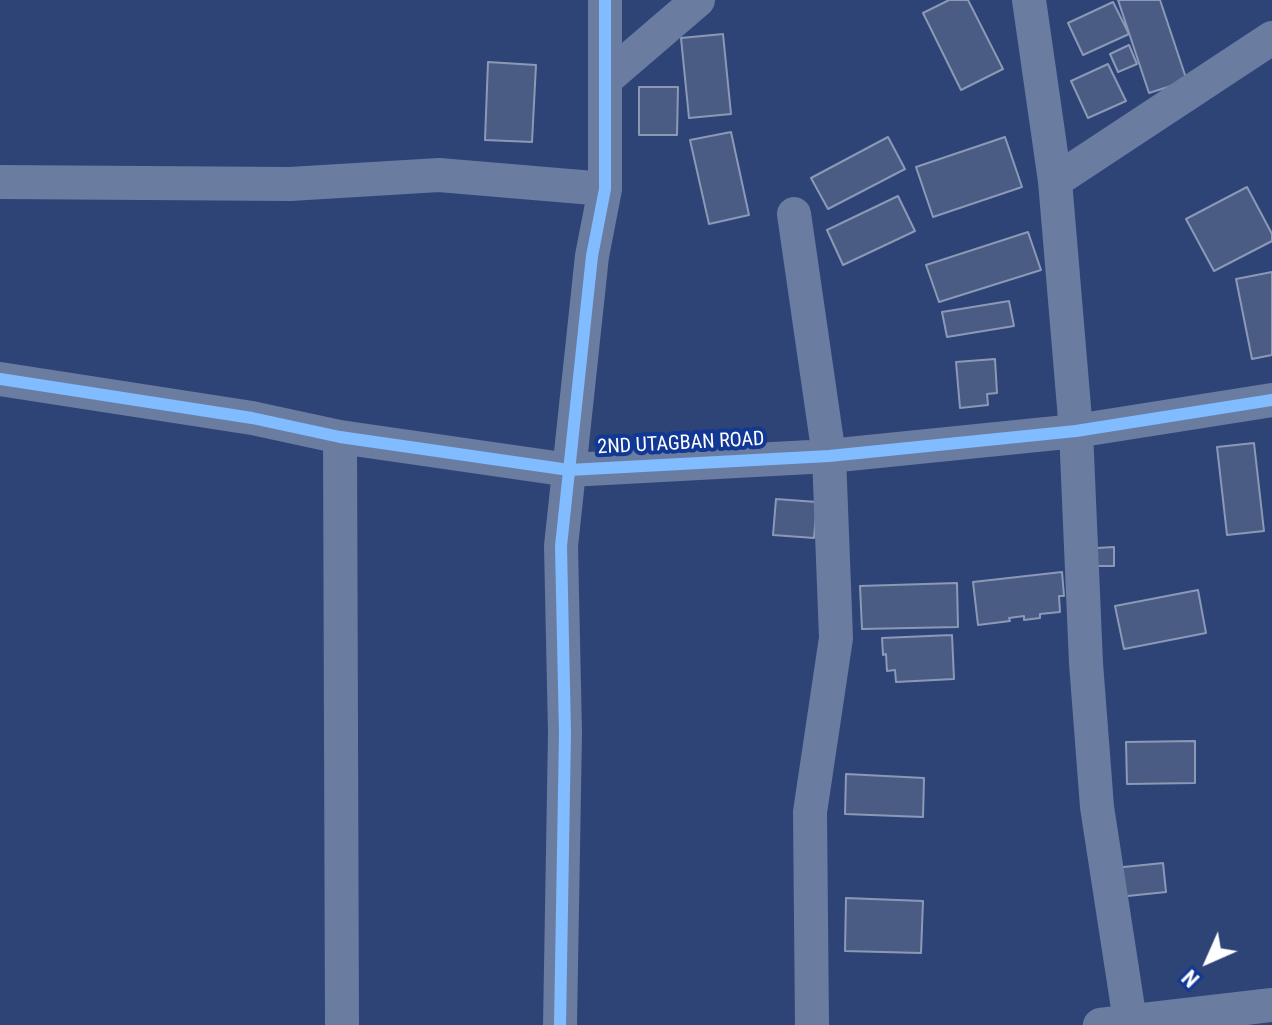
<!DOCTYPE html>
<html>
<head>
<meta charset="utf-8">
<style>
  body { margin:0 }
  #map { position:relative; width:1272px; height:1025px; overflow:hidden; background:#2e4476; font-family:"Roboto Condensed",sans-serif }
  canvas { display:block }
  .north { position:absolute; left:1168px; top:921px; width:80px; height:80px; -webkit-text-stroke:6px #103894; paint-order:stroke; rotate:225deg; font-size:22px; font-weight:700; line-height:32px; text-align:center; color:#fff }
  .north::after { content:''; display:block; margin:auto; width:28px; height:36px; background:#fff; clip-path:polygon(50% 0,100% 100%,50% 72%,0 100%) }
</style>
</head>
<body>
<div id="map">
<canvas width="1272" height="1025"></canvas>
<div class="north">N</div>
</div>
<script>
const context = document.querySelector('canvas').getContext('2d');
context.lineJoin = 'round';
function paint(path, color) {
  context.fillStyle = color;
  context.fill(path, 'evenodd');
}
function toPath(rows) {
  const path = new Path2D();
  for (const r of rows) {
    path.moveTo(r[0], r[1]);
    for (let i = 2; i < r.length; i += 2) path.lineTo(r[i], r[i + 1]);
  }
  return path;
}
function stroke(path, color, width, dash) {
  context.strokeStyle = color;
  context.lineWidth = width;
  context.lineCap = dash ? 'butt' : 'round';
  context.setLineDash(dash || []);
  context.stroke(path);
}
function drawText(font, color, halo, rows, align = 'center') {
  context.font = font + ' "Roboto Condensed",sans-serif';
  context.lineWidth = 8;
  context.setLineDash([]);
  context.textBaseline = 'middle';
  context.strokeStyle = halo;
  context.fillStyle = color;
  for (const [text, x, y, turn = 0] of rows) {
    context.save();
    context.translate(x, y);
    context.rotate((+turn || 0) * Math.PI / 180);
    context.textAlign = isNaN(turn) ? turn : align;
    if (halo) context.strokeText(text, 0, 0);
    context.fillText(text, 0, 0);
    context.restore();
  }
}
const building = toPath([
  [949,0,968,0,1003,69,961,90,923,13,949,0],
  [1118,0,1160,0,1187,81,1149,93,1118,0],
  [1113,2,1129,34,1083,55,1068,23,1113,2],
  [723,34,731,114,689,118,681,38,723,34],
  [1129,45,1137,64,1118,72,1110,54,1129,45],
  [488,62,536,65,532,142,485,140,488,62],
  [1108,64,1126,101,1088,118,1071,81,1108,64],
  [639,87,678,87,677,135,639,135,639,87],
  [731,132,749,215,709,224,690,140,731,132],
  [888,137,905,169,828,209,811,178,888,137],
  [1005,137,1022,187,933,217,916,167,1005,137],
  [1247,187,1272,234,1272,241,1214,271,1186,219,1247,187],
  [898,196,915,231,843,265,827,230,898,196],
  [1028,232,1041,270,939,302,926,265,1028,232],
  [1272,272,1272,355,1252,359,1236,279,1272,272],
  [1009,301,1014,326,947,337,942,312,1009,301],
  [995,359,997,393,987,394,988,405,960,408,956,362,995,359],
  [1254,443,1264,531,1227,535,1217,447,1254,443],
  [776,499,817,502,814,538,773,535,776,499],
  [1114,547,1114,566,1097,566,1097,548,1114,547],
  [1062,572,1064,596,1059,596,1060,612,1040,614,1040,618,1024,620,1024,616,1009,618,1010,621,978,625,973,582,1062,572],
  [957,583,958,627,862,629,860,586,957,583],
  [1198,590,1206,633,1124,649,1115,606,1198,590],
  [952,635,954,679,896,682,895,670,887,671,886,654,883,655,882,638,952,635],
  [1195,741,1195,783,1127,784,1126,742,1195,741],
  [846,774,924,778,923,817,845,814,846,774],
  [1163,863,1166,892,1118,897,1114,868,1163,863],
  [846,898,923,901,921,953,845,951,846,898]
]);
paint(building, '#4a5c84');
stroke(building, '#8c99b6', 2);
stroke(toPath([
  [1029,0,1055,181,1076,431,1086,663,1097,807,1130,1021],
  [606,79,698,0],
  [1055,181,1272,38],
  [0,182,290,184,439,175,605,189],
  [794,214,829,456,836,638,810,812,812,1025],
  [0,379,252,418,340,437,569,470,829,456,1076,431,1272,400],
  [340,437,342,1025],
  [560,1025,565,733,561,546,592,256,605,189,605,0],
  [1100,1025,1272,1005]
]), '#6b7ca1', 34);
stroke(toPath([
  [0,379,252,418,340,437,569,470,829,456,1076,431,1272,400],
  [560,1025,565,733,561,546,592,256,605,189,605,0]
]), '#80bcff', 12);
drawText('20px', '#fff', '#103894', [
  ["2ND UTAGBAN ROAD",681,444,-3]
]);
</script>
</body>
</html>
